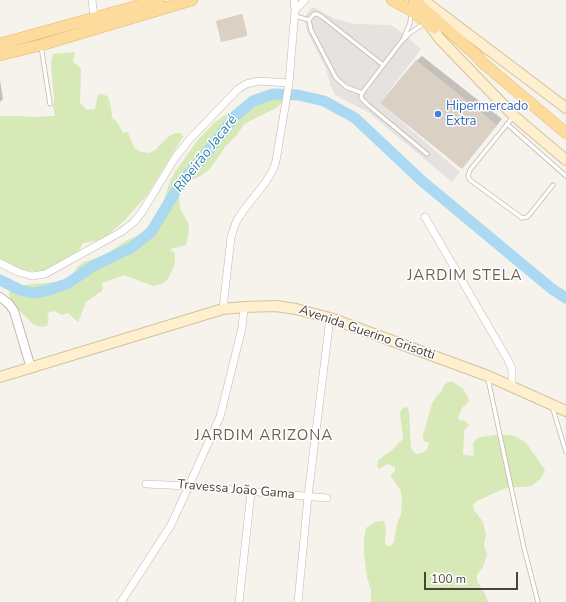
<!DOCTYPE html>
<html>
<head>
<meta charset="utf-8">
<style>
  body { margin:0 }
  #map { position:relative; width:566px; height:602px; overflow:hidden; background:#f6f2ec; font-family:"Nunito Sans",sans-serif }
  canvas { display:block }
  .scale { position:absolute; left:424px; top:572px; width:94px; height:18px; box-sizing:border-box; border:2px solid #4b4239; border-top:0; padding-left:5px; font-size:12px; line-height:14px; white-space:nowrap; color:#4b4239; -webkit-text-stroke:3px #fff; paint-order:stroke }
</style>
</head>
<body>
<div id="map">
<canvas width="566" height="602"></canvas>
<div class="scale">100 m</div>
</div>
<script>
const context = document.querySelector('canvas').getContext('2d');
context.lineJoin = 'round';
function paint(path, color) {
  context.fillStyle = color;
  context.fill(path, 'evenodd');
}
function toPath(rows) {
  const path = new Path2D();
  for (const r of rows) {
    path.moveTo(r[0], r[1]);
    for (let i = 2; i < r.length; i += 2) path.lineTo(r[i], r[i + 1]);
  }
  return path;
}
function stroke(path, color, width, dash) {
  context.strokeStyle = color;
  context.lineWidth = width;
  context.lineCap = dash ? 'butt' : 'round';
  context.setLineDash(dash || []);
  context.stroke(path);
}
function drawText(font, color, halo, rows, align = 'center') {
  context.font = font + ' "Nunito Sans",sans-serif';
  context.lineWidth = 3;
  context.setLineDash([]);
  context.textBaseline = 'middle';
  context.strokeStyle = halo;
  context.fillStyle = color;
  for (const [text, x, y, turn = 0] of rows) {
    context.save();
    context.translate(x, y);
    context.rotate((+turn || 0) * Math.PI / 180);
    context.textAlign = isNaN(turn) ? turn : align;
    if (halo) context.strokeText(text, 0, 0);
    context.fillText(text, 0, 0);
    context.restore();
  }
}
paint(toPath([
  [75,52,73,62,81,68,80,103,87,110,95,109,98,95,103,94,108,97,111,107,112,118,117,122,123,133,127,132,128,133,134,148,141,152,149,153,155,150,168,137,175,133,181,133,183,137,147,195,124,221,107,236,96,241,83,243,79,250,65,260,44,271,35,271,22,270,0,259,0,116,21,116,31,117,55,116,53,106,54,100,51,63,53,54],
  [273,96,280,98,283,100,281,104,276,108,244,124,237,135,226,146,209,170,200,176,188,182,182,188,179,196,180,208,188,223,189,230,186,245,170,249,175,253,175,263,169,277,166,281,161,284,153,286,124,275,102,283,103,290,86,302,78,322,68,313,62,315,54,311,47,313,49,319,47,326,41,327,33,324,11,302,9,295,10,289,14,286,55,282,66,279,73,274,77,267,84,262,105,255,124,242,142,233,153,221,158,214,163,203,170,181,175,172,197,141,214,123,222,117,256,99],
  [449,382,453,382,462,388,468,397,469,401,462,408,458,417,459,420,465,421,470,425,466,428,464,432,463,453,464,455,474,456,473,443,475,440,480,437,496,435,510,435,517,437,526,443,545,470,541,478,533,485,525,487,512,487,503,489,477,501,473,505,474,510,483,522,486,534,484,545,487,555,483,567,477,575,477,581,485,594,488,602,371,602,371,590,367,577,364,554,364,540,366,528,375,522,384,521,386,529,385,543,387,546,390,546,394,542,397,524,401,514,402,501,401,491,391,476,391,474,395,472,395,467,387,464,379,469,377,466,378,460,391,451,403,439,400,413,402,409,406,407,408,408,409,414,411,448,415,453,417,454,422,453,427,450,429,443,424,441,423,435,432,404,436,397,441,392,445,384]
]), '#d6e9b6');
paint(toPath([
  [313,7,335,19,354,24,391,25,401,32,421,49,380,103,460,172,452,182,368,112,335,95,331,87,326,69,307,31,304,18,308,12]
]), '#e5e2e0');
paint(toPath([
  [242,14,247,34,246,35,217,21],
  [422,56,502,119,462,168,416,61],
  [0,80,3,99,0,102]
]), '#0003');
stroke(toPath([
  [0,280,20,290,33,293,45,291,67,284,93,266,131,248,151,232,179,186,209,150,235,116,253,101,273,94,298,95,324,101,355,118,422,181,552,289,566,298]
]), '#aad9f1', 11);
paint(toPath([
  [242,14,247,36,221,42,216,21],
  [416,60,497,125,462,169,380,103]
]), '#dad0c4');
const service = toPath([
  [295,16,309,20,314,14,317,14,321,16,383,65],
  [309,20,311,30,336,78,346,87,362,93],
  [425,23,410,33,401,42,362,93,361,98,368,105,427,154],
  [404,37,410,23,411,13],
  [41,46,50,104],
  [513,117,470,170,468,176,470,180,522,218,527,217,530,214,553,185],
  [507,124,566,176],
  [488,379,524,548,538,602],
  [552,406,566,452]
]);
const minor = toPath([
  [92,0,94,18],
  [295,10,305,0],
  [425,217,508,360,512,369,512,386],
  [0,263,18,272,32,276,45,274,121,232,134,222,142,212,175,158,189,140,238,89,246,84,259,81,289,83],
  [223,309,231,237,236,222,243,211,265,183,273,170,276,161,289,83,295,10,294,0],
  [146,484,189,486,327,498],
  [121,602,171,525,220,417,242,328,244,307],
  [239,602,251,492],
  [298,602,308,496,330,318]
]);
const tertiary = toPath([
  [0,297,9,304,14,311,31,368]
]);
const secondary = toPath([
  [423,0,566,108],
  [429,24,439,38,514,116,566,160],
  [0,377,223,309,244,307,276,306,296,309,330,318,488,376,566,411]
]);
const primary = toPath([
  [392,0,409,9,434,28],
  [414,0,475,54,483,63,566,133],
  [0,44,159,0],
  [0,55,41,45,192,0]
]);
stroke(service, '#c2b9ae', 5);
stroke(minor, '#c2b9ae', 8);
stroke(tertiary, '#c2b9ae', 10);
stroke(secondary, '#d5c29c', 12);
stroke(primary, '#e4b76c', 12);
stroke(service, '#fff', 3.5);
stroke(minor, '#fff', 7);
stroke(tertiary, '#fff', 8);
stroke(secondary, '#feefce', 10);
stroke(primary, '#fddb9d', 11);
for (const [x, y, r, color] of [
  [438,114,4,"#3f7fe0"]
]) {
  const dot = new Path2D();
  dot.arc(x, y, r, 0, 2 * Math.PI);
  context.fillStyle = color;
  context.fill(dot);
  stroke(dot, '#fff', 1.5);
}
drawText('13px', '#366cbe', '#fff', [
  ["Hipermercado",446,107],
  ["Extra",446,122]
], 'left');
drawText('13px', '#4b4239', '#fff', [
  ["Avenida Guerino Grisotti",367,333,19],
  ["Travessa João Gama",236,490,5]
]);
drawText('italic 14px', '#2e7da6', '#fff', [
  ["Ribeirão Jacaré",206,154,-52]
]);
context.letterSpacing = '1px';
drawText('15px', '#6d5f50', '#fff', [
  ["JARDIM STELA",465,276],
  ["JARDIM ARIZONA",264,436]
]);
context.letterSpacing = '0px';
</script>
</body>
</html>
